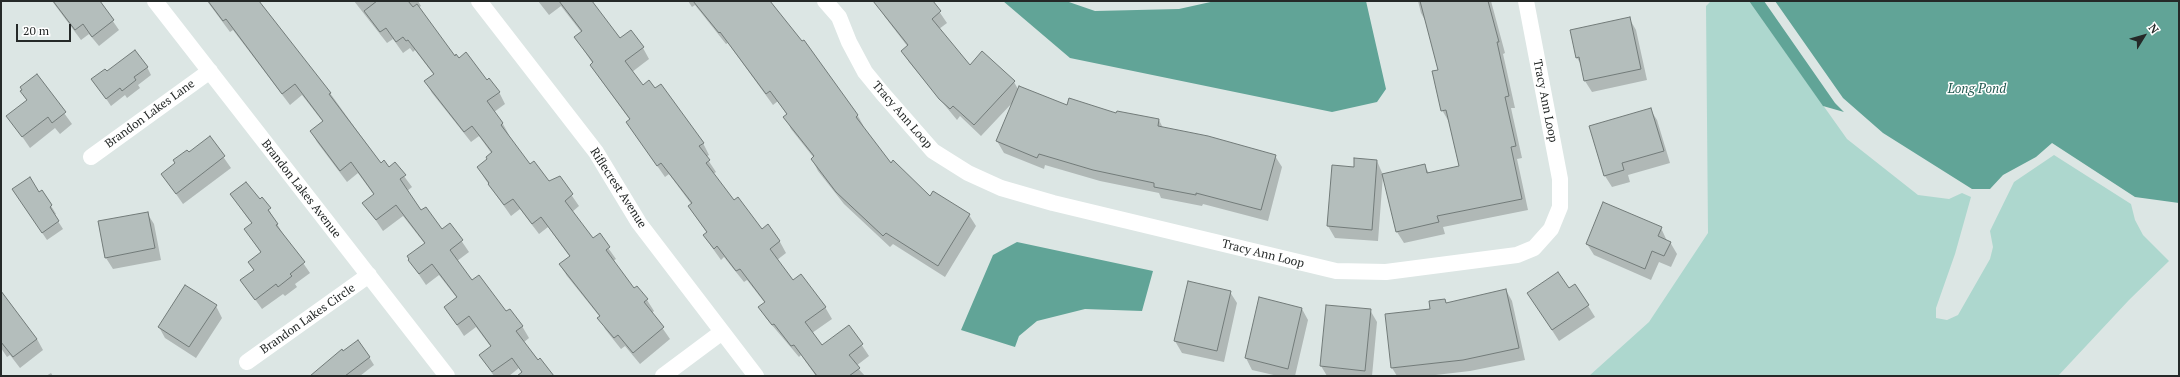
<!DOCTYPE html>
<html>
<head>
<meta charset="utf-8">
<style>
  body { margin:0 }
  #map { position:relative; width:2180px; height:377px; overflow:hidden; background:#dce6e4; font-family:"PT Serif",serif }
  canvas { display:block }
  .frame { position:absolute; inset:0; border:2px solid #252928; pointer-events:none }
  .north { position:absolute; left:2124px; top:16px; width:40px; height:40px; -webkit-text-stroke:3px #fff; paint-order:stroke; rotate:53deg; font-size:11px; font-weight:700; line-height:16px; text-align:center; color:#252928 }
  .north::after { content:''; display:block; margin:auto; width:14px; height:18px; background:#252928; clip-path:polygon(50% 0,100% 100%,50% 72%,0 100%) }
  .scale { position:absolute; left:16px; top:24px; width:55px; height:18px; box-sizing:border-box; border:2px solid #252928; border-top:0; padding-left:5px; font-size:12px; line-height:14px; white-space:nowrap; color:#252928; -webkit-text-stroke:3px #fff; paint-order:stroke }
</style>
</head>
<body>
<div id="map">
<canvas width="2180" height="377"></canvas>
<div class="frame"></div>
<div class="north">N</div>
<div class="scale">20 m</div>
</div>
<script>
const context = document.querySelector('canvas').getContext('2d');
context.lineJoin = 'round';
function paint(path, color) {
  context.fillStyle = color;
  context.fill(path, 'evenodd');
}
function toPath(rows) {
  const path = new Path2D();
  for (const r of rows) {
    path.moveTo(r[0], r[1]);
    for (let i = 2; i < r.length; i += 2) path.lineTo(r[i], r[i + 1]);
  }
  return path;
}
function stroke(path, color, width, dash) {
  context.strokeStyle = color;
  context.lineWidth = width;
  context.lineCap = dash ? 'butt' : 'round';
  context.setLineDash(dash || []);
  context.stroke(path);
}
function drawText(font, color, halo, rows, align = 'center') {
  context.font = font + ' "PT Serif",serif';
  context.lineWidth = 3;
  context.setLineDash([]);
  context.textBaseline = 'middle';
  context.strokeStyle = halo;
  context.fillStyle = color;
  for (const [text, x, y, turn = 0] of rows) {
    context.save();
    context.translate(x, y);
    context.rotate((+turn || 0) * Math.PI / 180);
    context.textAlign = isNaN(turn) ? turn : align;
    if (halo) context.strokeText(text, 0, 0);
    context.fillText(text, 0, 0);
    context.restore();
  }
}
paint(toPath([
  [1711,1,1749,1,1847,139,1918,195,1949,199,1962,193,1971,197,1955,254,1936,308,1936,318,1947,320,1958,315,1990,259,1993,247,1990,231,2014,182,2054,155,2131,204,2135,220,2143,235,2169,261,2129,300,2058,376,1589,376,1649,322,1708,233,1706,6]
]), '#add7ce');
paint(toPath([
  [1003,1,1066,1,1095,11,1179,9,1215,1,1366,1,1386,89,1377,102,1332,112,1070,58],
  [1749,1,1764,1,1835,103,1844,112,1823,106],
  [1775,1,2179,1,2179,203,2135,197,2052,143,2036,157,2003,175,1990,189,1972,189,1883,133,1843,98],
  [1017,242,1153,271,1142,311,1085,309,1037,321,1019,336,1015,347,961,330,993,255]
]), '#61a497');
paint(toPath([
  [52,1,99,1,119,30,99,46,89,34,81,40],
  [207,1,253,1,330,93,381,164,389,168,395,164,412,187,407,191,421,212,442,230,450,224,469,252,457,261,472,282,522,326,529,338,524,342,551,376,525,376,519,368,509,376,494,376,480,355,491,347,476,327,464,336,445,307,457,298,439,275,426,285,409,260,425,244,403,216,383,231,364,203,374,195,358,173,347,182,317,142,311,131,323,122,302,95,290,105,233,30,230,32],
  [354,1,418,1,421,6,418,8,455,57,499,92,505,104,494,112,503,124,509,135,508,136,529,165,549,182,559,177,579,206,572,212,593,240,599,235,616,259,613,261,634,289,637,287,647,300,654,311,652,313,670,339,640,364,625,346,621,349,605,329,600,317,567,276,560,265,570,257,548,227,539,234,520,209,511,216,485,179,478,167,488,159,492,154,479,136,471,142,432,93,425,81,434,75,415,50,413,52,410,48,403,53,393,39,387,43],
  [538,1,591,1,620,40,643,48,649,59,632,72,643,86,703,143,709,155,706,157,716,172,713,174,734,201,762,230,768,226,780,242,786,253,777,260,793,281,825,307,832,319,812,333,822,346,849,326,869,356,856,366,865,376,816,376,801,355,799,357,766,318,759,307,765,303,747,280,744,282,724,257,721,260,711,246,704,235,707,233,689,207,692,205,669,174,665,177,634,133,627,122,630,120,598,76,591,65,593,64,575,37,582,33,561,6,549,15],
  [688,1,768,1,801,43,804,41,858,116,864,127,863,128,891,164,930,197,969,215,976,226,945,277,893,244,890,247,844,204,818,171,812,159,814,158,791,129,785,117,787,115,778,101,773,105,728,43,726,44,695,5,692,7],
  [880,1,932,1,947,23,939,29,970,66,1014,82,1018,89,1067,107,1159,120,1163,128,1275,156,1282,167,1268,221,1203,204,1202,206,1161,198,1159,193,1100,181,1045,165,1044,169,1004,153,997,141,1014,101,981,136,960,116,957,120,909,62,902,51,908,47,885,17,878,6],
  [1418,1,1491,1,1505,53,1503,54,1515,108,1511,108,1522,158,1517,159,1528,210,1443,227,1445,234,1404,243,1397,232,1383,175,1378,241,1335,238,1328,226,1355,168,1377,161,1383,175,1424,165,1429,173,1460,167,1449,122,1442,110,1439,71,1427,24,1421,13],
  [1629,18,1636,30,1647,80,1592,92,1585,81,1582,66,1577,58],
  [147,67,151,75,138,85,140,88,127,98,125,95,111,106,93,79,107,73],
  [37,76,72,124,60,134,55,128,30,148,8,116,27,101,22,92],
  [1650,109,1657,120,1670,163,1628,175,1630,182,1612,187,1605,176,1590,127],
  [210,138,231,168,183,204,162,174],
  [42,191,56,214,54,215,63,229,47,240,18,197],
  [231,195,259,201,262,198,283,234,310,273,295,284,297,287,285,296,283,294,262,309,241,280,254,271,249,262,261,253,245,229,252,224],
  [147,213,154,224,161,260,113,269,106,258],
  [1661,228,1667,241,1670,242,1677,254,1671,267,1659,262,1651,280,1594,255,1587,244],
  [1189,282,1230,292,1237,303,1224,362,1182,353,1175,341],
  [1575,285,1595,317,1559,341,1535,304],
  [1506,290,1512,301,1525,360,1470,371,1427,376,1397,376,1392,368,1445,300,1447,304],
  [216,306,222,318,196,358,165,338,159,327],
  [1327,306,1370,310,1377,322,1372,376,1327,376,1321,366],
  [1,309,37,339,43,350,20,368,10,355,7,357,1,348],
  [1302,309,1308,320,1295,376,1278,376,1252,370,1246,358],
  [369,357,374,365,360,376,319,376],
  [51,373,53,376,46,376]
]), '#0003');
const building = toPath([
  [53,1,100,1,114,20,92,37,83,24,75,30,53,1],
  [208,1,259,1,331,93,329,94,381,163,384,160,389,167,395,162,406,175,400,179,421,210,426,207,442,229,450,223,463,240,450,250,472,280,479,275,506,311,510,309,523,326,516,331,538,360,540,358,554,376,517,376,522,372,512,358,492,372,479,355,491,346,469,316,457,325,444,307,457,297,432,264,419,274,408,260,409,259,407,256,425,243,396,205,376,220,362,203,374,194,351,162,340,171,310,131,323,121,295,84,282,94,226,19,223,21,208,1],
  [377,1,408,1,413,7,417,4,455,56,456,54,459,58,466,52,487,80,489,78,500,92,487,101,503,123,501,125,530,164,534,161,549,181,560,176,573,194,565,201,593,238,600,233,610,247,606,250,634,288,637,286,648,299,644,302,664,327,633,353,618,335,614,338,597,318,600,316,559,264,570,256,541,217,532,224,513,199,504,205,488,184,489,183,477,167,487,159,486,157,492,152,472,126,464,132,424,81,434,74,408,40,406,41,403,37,396,42,386,28,380,32,364,11,377,1],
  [559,1,592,1,620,38,631,30,644,47,625,61,643,85,649,80,655,88,661,84,704,143,699,146,710,160,706,163,734,200,738,197,762,229,768,224,780,241,770,249,793,280,801,274,826,307,805,322,822,345,849,325,863,344,849,355,860,368,849,376,817,376,794,345,791,346,774,324,772,325,758,307,765,302,740,269,736,271,717,246,714,249,703,235,707,232,688,206,692,203,661,163,657,166,626,122,630,119,590,65,593,62,574,37,582,31,559,1],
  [693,1,770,1,802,41,804,40,858,115,856,117,891,163,893,160,930,196,933,191,970,214,938,266,886,233,883,236,836,192,811,159,814,156,783,117,787,114,770,91,766,94,720,32,719,33,693,1],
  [873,1,933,1,941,11,932,19,970,65,982,51,1015,81,974,125,953,106,950,109,939,99,901,51,908,45,873,1],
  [1420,1,1488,1,1499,42,1497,42,1509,96,1505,97,1516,146,1511,147,1522,199,1437,216,1439,222,1396,232,1382,174,1425,164,1427,173,1459,166,1446,110,1441,111,1432,71,1438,70,1420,1],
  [1630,17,1641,69,1584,81,1579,57,1576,58,1570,30,1630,17],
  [135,50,148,67,134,77,136,80,122,91,120,88,106,99,91,79,105,69,107,71,135,50],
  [37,74,66,112,52,123,48,117,22,137,6,116,27,100,20,91,22,90,20,87,37,74],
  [1019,86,1067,105,1069,98,1116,113,1117,111,1159,119,1158,126,1208,136,1276,155,1261,210,1196,193,1196,195,1154,187,1154,183,1093,170,1039,154,1037,158,996,141,1019,86],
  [1651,108,1664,151,1622,163,1624,170,1604,176,1589,126,1651,108],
  [210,136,225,156,176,194,161,174,175,163,173,160,187,150,189,152,210,136],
  [1354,158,1377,160,1372,230,1327,226,1332,165,1354,167,1354,158],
  [30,177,39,192,42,190,52,205,50,207,59,221,42,233,12,189,30,177],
  [246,182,260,199,262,197,271,208,268,210,278,224,276,225,305,262,290,274,292,276,278,287,276,284,255,300,240,280,254,270,248,262,261,252,244,229,252,223,230,194,246,182],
  [1603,202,1662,227,1658,236,1671,242,1664,256,1652,251,1645,269,1586,244,1603,202],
  [148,212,155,248,105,258,98,221,148,212],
  [1558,272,1569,288,1575,284,1589,305,1552,330,1527,293,1558,272],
  [1188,281,1231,291,1217,351,1174,341,1188,281],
  [185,285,217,305,189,347,158,327,185,285],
  [1506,289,1519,348,1463,360,1391,368,1385,314,1430,309,1429,301,1445,299,1446,303,1506,289],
  [1,291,37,339,13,357,1,342,1,291],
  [1259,297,1302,308,1288,369,1245,358,1259,297],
  [1326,305,1371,309,1365,371,1320,366,1326,305],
  [358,340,370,357,345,376,310,376,342,349,343,351,358,340]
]);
paint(building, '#b4bebc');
stroke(building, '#727b79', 1);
stroke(toPath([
  [155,1,447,376],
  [479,1,596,152,639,223,756,376],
  [825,1,839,17,849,42,865,72,883,94,933,151,968,173,1001,188,1053,203,1336,271,1386,272,1517,255,1534,248,1551,229,1560,207,1560,179,1526,1],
  [91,157,210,71],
  [247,362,369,275],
  [663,376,722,332]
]), '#fff', 16);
drawText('12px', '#252928', '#fff', [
  ["Tracy Ann Loop",1545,101,79],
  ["Brandon Lakes Lane",150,114,-36],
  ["Tracy Ann Loop",902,115,49],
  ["Riflecrest Avenue",618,188,57],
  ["Brandon Lakes Avenue",301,189,52],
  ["Tracy Ann Loop",1263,254,14],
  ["Brandon Lakes Circle",308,319,-35]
]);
drawText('italic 13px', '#215950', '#fff', [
  ["Long Pond",1977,89]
]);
</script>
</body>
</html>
